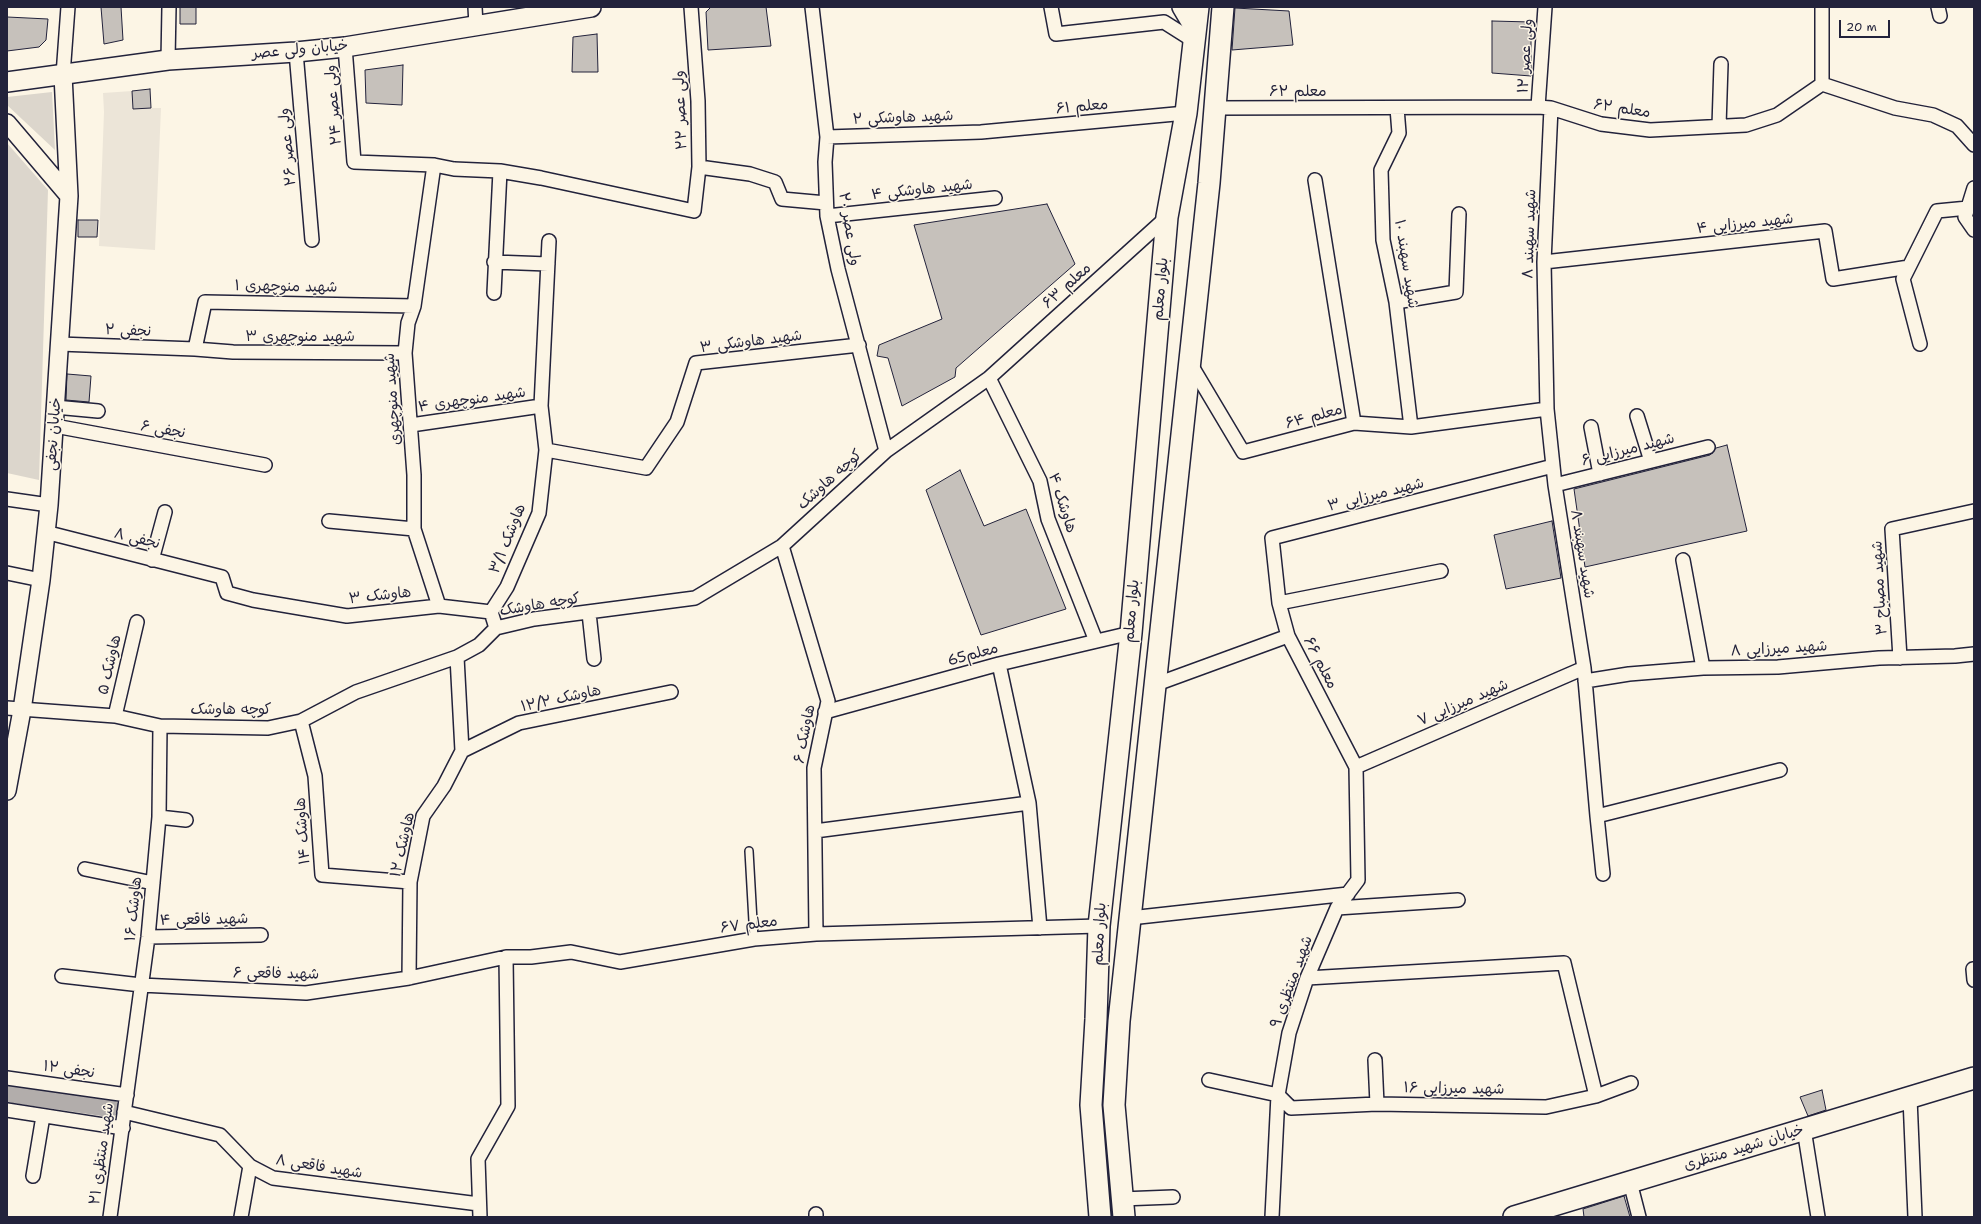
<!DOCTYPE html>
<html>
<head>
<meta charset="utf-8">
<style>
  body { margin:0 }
  #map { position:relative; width:1981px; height:1224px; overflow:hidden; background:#fcf5e5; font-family:"Shantell Sans",sans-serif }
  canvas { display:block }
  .frame { position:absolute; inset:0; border:8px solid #22223b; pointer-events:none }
  .scale { position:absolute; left:1839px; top:20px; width:51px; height:18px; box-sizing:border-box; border:2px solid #22223b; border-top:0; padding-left:5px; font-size:12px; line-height:14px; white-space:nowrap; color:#22223b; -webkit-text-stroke:3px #fcf5e5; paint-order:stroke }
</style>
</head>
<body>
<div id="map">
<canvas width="1981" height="1224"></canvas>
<div class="frame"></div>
<div class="scale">20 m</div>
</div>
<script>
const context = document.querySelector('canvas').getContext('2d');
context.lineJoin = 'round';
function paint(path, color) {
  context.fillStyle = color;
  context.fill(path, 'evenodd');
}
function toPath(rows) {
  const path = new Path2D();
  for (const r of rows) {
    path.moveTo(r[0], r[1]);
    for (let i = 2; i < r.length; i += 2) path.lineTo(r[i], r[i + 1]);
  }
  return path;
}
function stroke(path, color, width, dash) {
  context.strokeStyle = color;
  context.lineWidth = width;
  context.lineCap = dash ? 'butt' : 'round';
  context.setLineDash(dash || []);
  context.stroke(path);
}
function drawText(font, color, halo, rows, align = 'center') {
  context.font = font + ' "Shantell Sans","Playpen Sans Arabic",sans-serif';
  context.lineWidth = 3;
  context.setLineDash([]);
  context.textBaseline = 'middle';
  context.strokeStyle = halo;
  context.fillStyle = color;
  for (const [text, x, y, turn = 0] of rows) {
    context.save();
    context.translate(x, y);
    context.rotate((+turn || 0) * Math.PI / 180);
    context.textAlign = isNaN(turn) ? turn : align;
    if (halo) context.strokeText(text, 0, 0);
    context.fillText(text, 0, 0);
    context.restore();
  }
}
paint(toPath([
  [132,91,133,108,161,108,155,250,99,246,104,112,103,93]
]), '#ece5d8');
paint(toPath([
  [52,92,55,150,7,105,7,97],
  [7,143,48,190,39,480,7,473]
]), '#dcd6cc');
stroke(toPath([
  [7,1093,110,1108]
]), '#b2adab', 18);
const building = toPath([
  [101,7,121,7,123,40,104,44,101,7],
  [180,7,196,7,196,24,180,24,180,7],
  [711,7,766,7,771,46,708,50,706,12,711,7],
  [1235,8,1289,11,1293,45,1232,50,1235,8],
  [7,17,48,19,46,40,39,47,7,51,7,17],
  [1492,21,1531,22,1531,76,1492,73,1492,21],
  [597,34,598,72,572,72,573,37,597,34],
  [403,65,402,105,366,103,365,70,403,65],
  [150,89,151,108,133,109,132,91,150,89],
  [1047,204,1075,264,956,368,955,377,902,406,888,358,877,356,879,345,942,319,914,225,1047,204],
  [78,220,98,220,97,237,78,237,78,220],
  [67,374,91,376,89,402,66,400,67,374],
  [1727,445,1747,531,1585,567,1574,489,1710,455,1716,448,1727,445],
  [960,470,984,526,1026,509,1066,609,981,635,926,490,960,470],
  [1552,521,1561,578,1506,589,1494,535,1552,521],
  [1822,1090,1826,1110,1808,1116,1800,1097,1822,1090],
  [1624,1196,1630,1217,1584,1217,1583,1209,1624,1196]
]);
paint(building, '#c6c1bb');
stroke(building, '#22223b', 1);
const service = toPath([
  [749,851,754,939]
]);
const minor = toPath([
  [475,7,476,25],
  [812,7,827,137,825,162,827,216,838,269,886,451],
  [1051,7,1056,34,1164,22,1194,41],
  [1938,7,1940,16],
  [345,47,354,162,434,165,454,169,500,171,541,178,694,211,699,167,698,101,691,7],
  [296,52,312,240],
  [168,60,169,7],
  [63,75,68,7],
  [1822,84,1822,7],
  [1538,107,1545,7],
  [1215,108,1538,107,1551,108,1601,124,1650,130,1746,125,1777,115,1822,84,1895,108,1933,115,1957,126,1974,145],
  [1397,108,1399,133,1381,170,1383,240,1396,302,1411,427],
  [1551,108,1544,262,1547,409,1555,485,1584,668,1597,816,1780,770],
  [1719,126,1721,64],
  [827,137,981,132,1186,113],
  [434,165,414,306,408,323,405,353,414,475,414,529,439,606],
  [699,167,750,174,775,182,782,199,826,203],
  [1315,180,1354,423],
  [1974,188,1965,217,1974,230],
  [827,216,995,198],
  [494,262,548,264],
  [1544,262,1825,231,1833,279,1909,267],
  [494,293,500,171],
  [1396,302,1456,292,1459,214],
  [59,344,195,349,233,352,405,353],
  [1920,344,1903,279,1937,211,1968,208],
  [195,349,205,302,414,306],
  [1190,363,1243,452,1354,423,1411,427,1547,409],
  [989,378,1040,481,1048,519,1096,641],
  [541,406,549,241],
  [55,407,98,411],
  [1637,416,1651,461],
  [411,425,541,406,546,450,539,513,507,587,491,612],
  [55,426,265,465],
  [1591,427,1600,474],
  [546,450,646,468,677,422,696,363,859,345],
  [1555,485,1708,447],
  [7,499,49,505],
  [329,521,414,529],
  [45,532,222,577,227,593,253,600,347,616,439,606,491,612,496,628],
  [782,546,828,701,814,768,816,934],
  [152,560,165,512],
  [1683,560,1703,668],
  [7,573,41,580],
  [1279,603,1272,538,1553,466],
  [589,613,594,659],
  [1288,636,1279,603,1441,571],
  [1900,658,1892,529,1974,511],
  [999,664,1029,803,1040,928],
  [1585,681,1629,674,1703,668,1778,667,1879,658,1955,656,1974,654],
  [1154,685,1288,636,1356,767,1358,880,1337,908,1307,978,1289,1033,1278,1095,1272,1217],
  [7,708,115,716,160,726,268,728,301,721,356,692,457,657,479,645,496,628,534,619,695,598,782,546,886,451,989,378,1167,217],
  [825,712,999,664,1131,633],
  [115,716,137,622],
  [301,721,315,776,322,875,410,882],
  [462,751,519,723,671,692],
  [1356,767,1584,668],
  [1597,816,1603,874],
  [159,817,186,820],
  [815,831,1029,803],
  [85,869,153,883],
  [1337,908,1458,900],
  [1130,918,1348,894],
  [148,937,261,935],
  [1973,969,1974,980],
  [62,976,141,985,306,993,409,978,506,957,531,957,571,952,620,962,754,939,816,934,1099,926],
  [409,978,410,882,423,816,444,786,462,751,457,657],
  [1307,978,1564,963,1596,1096],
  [1375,1060,1377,1104],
  [7,1078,127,1095],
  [1209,1080,1278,1095,1291,1108,1377,1104,1546,1107,1596,1096,1631,1083],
  [1910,1098,1915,1217],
  [7,1110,123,1128],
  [124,1112,220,1135,250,1166,273,1178,479,1204],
  [1804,1129,1818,1217],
  [33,1176,43,1116],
  [1630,1182,1639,1217],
  [1121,1199,1173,1197],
  [110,1217,148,937,159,817,160,726],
  [241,1217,250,1166],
  [480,1217,478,1159,508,1106,506,957],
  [816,1217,816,1214]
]);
const tertiary = toPath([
  [7,123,69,196],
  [7,791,22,710,41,580,49,505,69,196,63,75]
]);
const secondary = toPath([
  [1182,7,1195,29],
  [7,82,168,60,296,52,345,47,591,7]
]);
const primary = toPath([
  [1100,1217,1091,1105,1096,1019,1099,926,1131,633,1167,217,1186,113,1198,7],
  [1124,1217,1114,1105,1119,1021,1209,183,1223,7],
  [1514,1217,1974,1078]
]);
stroke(service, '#22223b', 10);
stroke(minor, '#22223b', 16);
stroke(tertiary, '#22223b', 20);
stroke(secondary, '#22223b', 22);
stroke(primary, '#22223b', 24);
stroke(service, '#fcf5e5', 7);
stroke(minor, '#fcf5e5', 13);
stroke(tertiary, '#fcf5e5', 17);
stroke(secondary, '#fcf5e5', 19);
stroke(primary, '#fcf5e5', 21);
drawText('15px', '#22223b', '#fcf5e5', [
  ["خیابان ولی عصر",300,50,-5],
  ["ولی عصر ۱۲",1526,56,-86],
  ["معلم ۶۲",1298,92],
  ["ولی عصر ۲۴",334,105,-94],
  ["معلم ۶۱",1082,107,-5],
  ["معلم ۶۲",1622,109,9],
  ["ولی عصر ۲۲",681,110,-92],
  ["شهید هاوشکی ۲",903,118,-2],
  ["ولی عصر ۲۶",288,147,-95],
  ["شهید هاوشکی ۴",922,190,-6],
  ["شهید میرزایی ۴",1745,224,-6],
  ["ولی عصر ۲۰",849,229,81],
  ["شهید سهبند ۸",1530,234,-88],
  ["شهید سهبند ۱۰",1406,264,81],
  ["معلم ۶۳",1067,286,-42],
  ["شهید منوچهری ۱",286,287,1],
  ["بلوار معلم",1161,289,-85],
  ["نجفی ۲",128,331,2],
  ["شهید منوچهری ۳",300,337],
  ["شهید هاوشکی ۳",751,342,-7],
  ["شهید منوچهری",393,399,-94],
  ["شهید منوچهری ۴",472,400,-8],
  ["معلم ۶۴",1314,417,-15],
  ["نجفی ۶",163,430,10],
  ["خیابان نجفی",54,434,-86],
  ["شهید میرزایی ۶",1628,450,-14],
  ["کوچه هاوشک",830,480,-42],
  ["شهید میرزایی ۳",1376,495,-14],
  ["هاوشک ۴",1062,503,72],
  ["نجفی ۸",137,539,14],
  ["هاوشک ۳/۱",508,539,-68],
  ["شهید سهبند ۸",1582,554,81],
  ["شهید مصباح ۳",1880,588,-93],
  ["هاوشک ۳",380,596,-6],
  ["کوچه هاوشک",540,605,-9],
  ["بلوار معلم",1132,611,-85],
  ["شهید میرزایی ۸",1779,649,-3],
  ["معلم65",973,655,-15],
  ["معلم ۶۶",1320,663,63],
  ["هاوشک ۵",110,665,-77],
  ["هاوشک ۱۲/۲",561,699,-12],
  ["شهید میرزایی ۷",1463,703,-23],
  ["کوچه هاوشک",231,710],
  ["هاوشک ۶",805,734,-79],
  ["هاوشک ۱۴",303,831,-94],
  ["هاوشک ۱۲",403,845,-77],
  ["هاوشک ۱۶",134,909,-84],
  ["شهید فاقعی ۴",204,920,-1],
  ["معلم ۶۷",749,925,-7],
  ["بلوار معلم",1100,934,-87],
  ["شهید فاقعی ۶",276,974,1],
  ["شهید منتظری ۹",1292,982,-70],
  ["نجفی ۱۲",69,1070,8],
  ["شهید میرزایی ۱۶",1454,1089,1],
  ["خیابان شهید منتظری",1744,1148,-17],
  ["شهید منتظری ۲۱",102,1154,-82],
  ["شهید فاقعی ۸",319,1167,9]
]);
</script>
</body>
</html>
